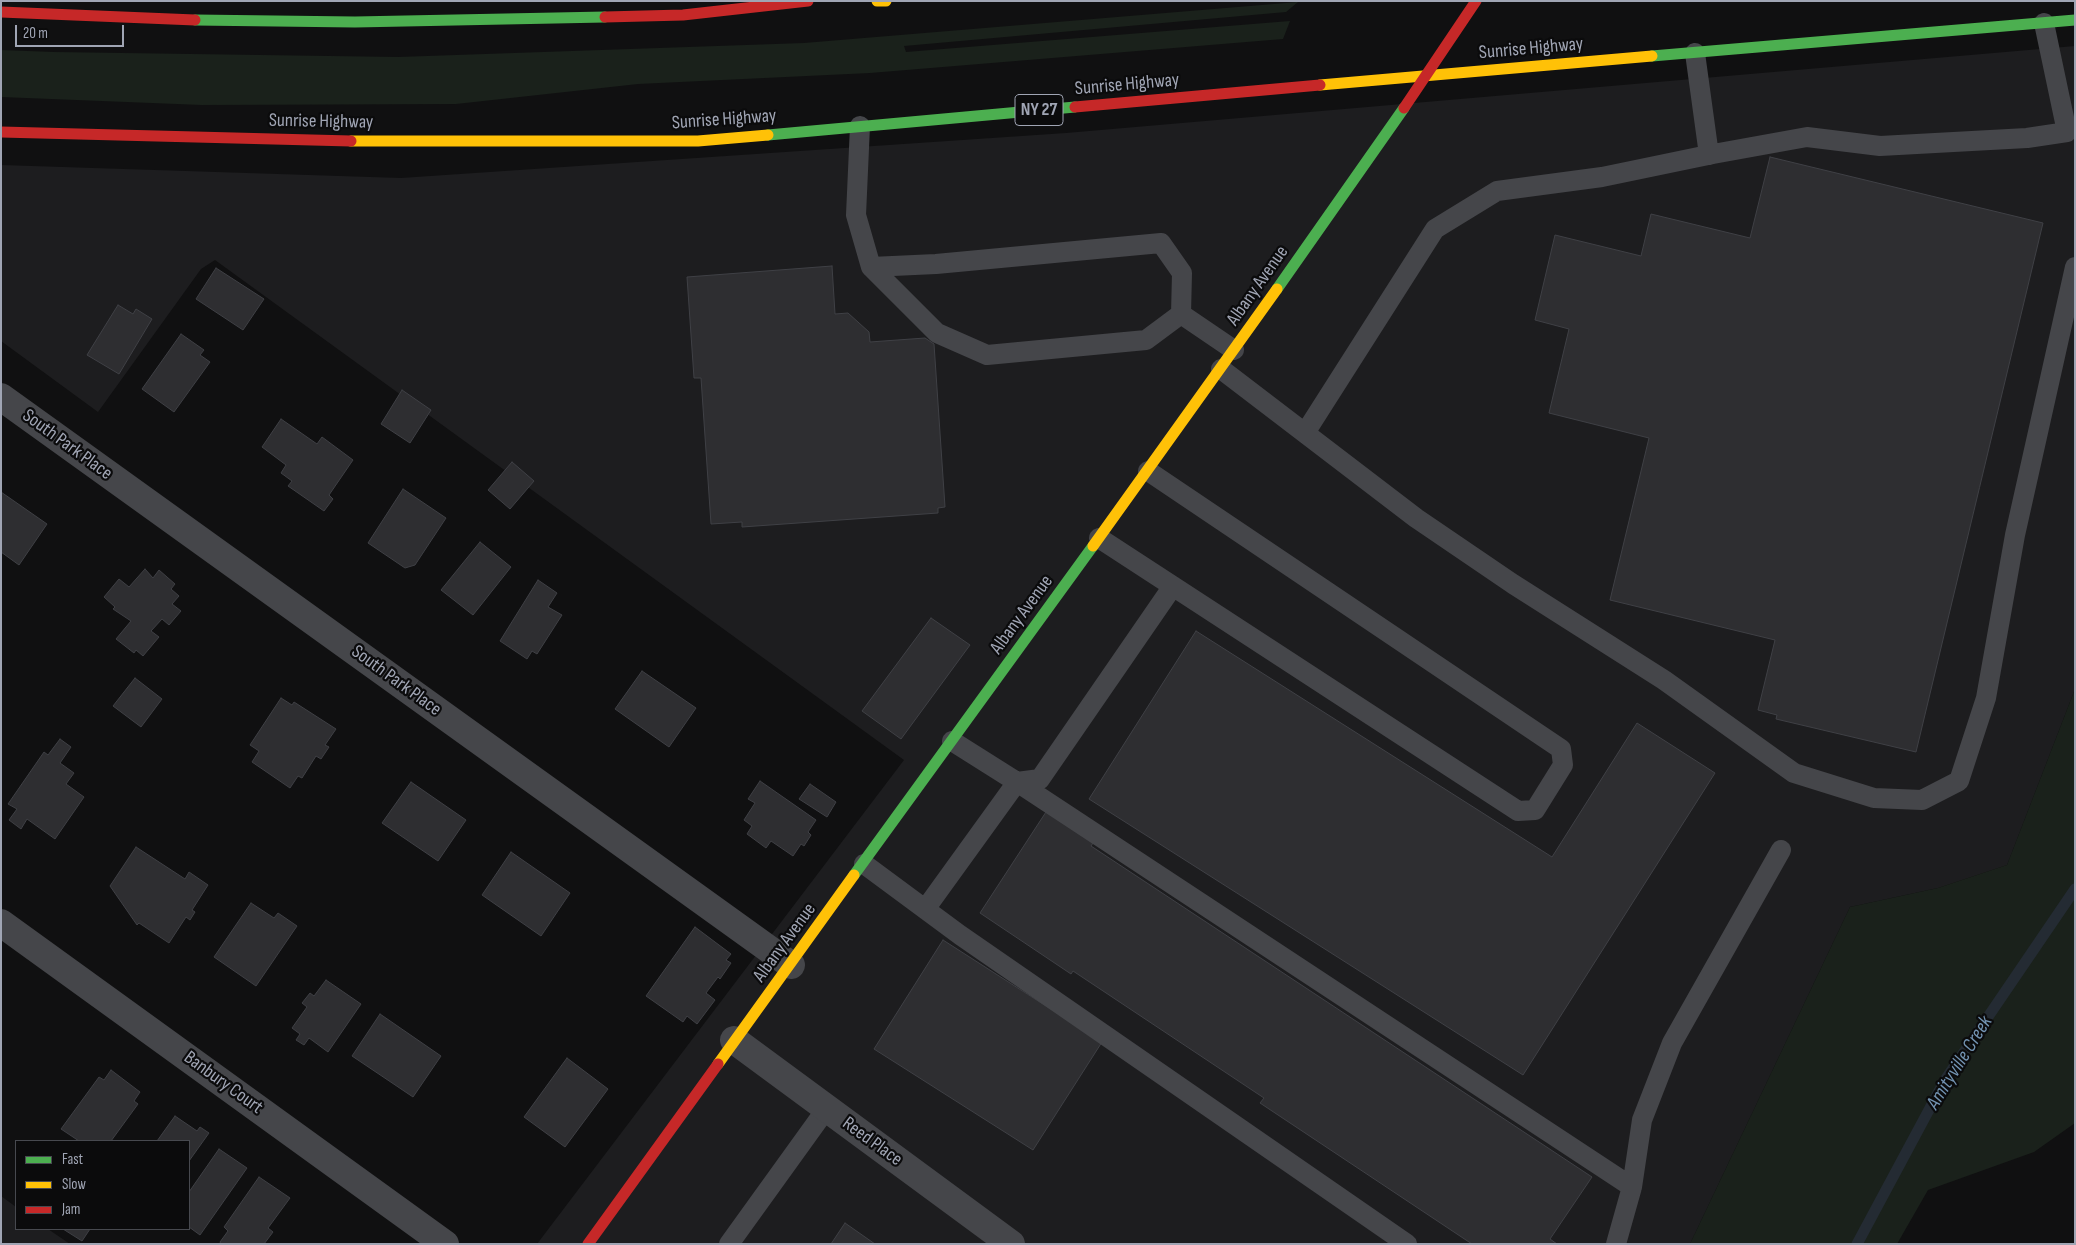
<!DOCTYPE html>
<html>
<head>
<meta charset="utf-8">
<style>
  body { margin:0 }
  #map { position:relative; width:2076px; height:1245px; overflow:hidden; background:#101011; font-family:"Sofia Sans Condensed",sans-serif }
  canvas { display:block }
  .frame { position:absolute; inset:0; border:2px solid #a0a5b4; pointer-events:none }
  .legend { position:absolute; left:15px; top:1140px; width:175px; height:90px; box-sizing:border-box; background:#0b0b0c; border:1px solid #47494f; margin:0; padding:6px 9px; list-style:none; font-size:15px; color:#a0a5b4 }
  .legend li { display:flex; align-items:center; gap:10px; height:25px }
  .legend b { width:25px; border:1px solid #47494f }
  .scale { position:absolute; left:15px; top:25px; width:109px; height:22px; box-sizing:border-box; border:2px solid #a0a5b4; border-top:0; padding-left:6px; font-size:15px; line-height:18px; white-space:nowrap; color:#a0a5b4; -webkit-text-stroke:4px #0b0b0c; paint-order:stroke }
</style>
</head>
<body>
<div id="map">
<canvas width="2076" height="1245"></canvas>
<div class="frame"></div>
<ul class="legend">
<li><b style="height:6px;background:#4caf50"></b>Fast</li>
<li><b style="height:6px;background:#ffc107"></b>Slow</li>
<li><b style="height:6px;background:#c62828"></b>Jam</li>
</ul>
<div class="scale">20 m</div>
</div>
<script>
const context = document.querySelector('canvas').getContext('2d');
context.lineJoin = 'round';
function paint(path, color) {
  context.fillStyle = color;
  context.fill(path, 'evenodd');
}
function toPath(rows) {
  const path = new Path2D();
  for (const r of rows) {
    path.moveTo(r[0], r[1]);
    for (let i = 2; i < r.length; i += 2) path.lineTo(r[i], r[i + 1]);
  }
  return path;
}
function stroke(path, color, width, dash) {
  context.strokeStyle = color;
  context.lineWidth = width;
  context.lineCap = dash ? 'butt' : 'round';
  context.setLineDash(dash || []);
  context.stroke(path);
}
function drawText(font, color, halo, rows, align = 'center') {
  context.font = font + ' "Sofia Sans Condensed",sans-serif';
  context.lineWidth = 4.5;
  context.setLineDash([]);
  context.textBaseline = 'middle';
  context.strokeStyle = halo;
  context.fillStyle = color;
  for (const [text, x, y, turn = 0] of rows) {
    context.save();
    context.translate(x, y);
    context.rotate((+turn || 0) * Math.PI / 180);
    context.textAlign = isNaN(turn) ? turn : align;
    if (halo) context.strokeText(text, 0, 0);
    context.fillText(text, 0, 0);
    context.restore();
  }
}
paint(toPath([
  [2075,46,2075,689,2007,865,1938,888,1850,907,1690,1244,537,1244,904,760,215,260,201,269,98,412,1,341,1,165,401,178,1066,133],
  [1,1196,16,1207,16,1229,48,1229,70,1244,1,1244]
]), '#1d1d1f');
paint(toPath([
  [1298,2,1286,12,904,46,906,52,1290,21,1283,39,870,73,638,84,456,104,202,105,1,97,1,50,54,52,398,57,804,43],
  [2075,689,2075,1123,2034,1152,1928,1190,1897,1244,1690,1244,1850,907,1938,888,2007,865]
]), '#1a211b');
stroke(toPath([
  [1857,1244,1945,1080,2075,889]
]), '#242b33', 11);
const building = toPath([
  [1770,157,2043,223,1916,752,1776,719,1777,715,1758,710,1775,640,1610,600,1649,438,1549,413,1569,329,1535,320,1555,235,1641,256,1651,214,1750,238,1770,157],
  [832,266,835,314,848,313,869,332,870,342,925,338,934,344,945,507,938,508,938,513,742,527,742,522,711,524,701,378,694,378,687,277,832,266],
  [216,268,264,299,243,330,196,299,216,268],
  [118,305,133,314,136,309,152,319,119,374,87,355,118,305],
  [181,334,204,350,200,355,210,362,174,412,142,389,181,334],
  [402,390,431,410,410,443,381,424,402,390],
  [281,419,317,444,322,437,353,460,329,495,333,499,324,511,288,486,292,481,281,473,286,465,262,447,281,419],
  [512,462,534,481,510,509,488,490,512,462],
  [403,489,446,518,415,565,405,568,368,543,403,489],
  [1,492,47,524,19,565,1,552,1,492],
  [480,542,511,567,473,615,441,590,480,542],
  [145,569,153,578,159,570,175,584,171,589,179,596,172,604,181,611,169,625,162,619,151,631,159,637,143,656,136,650,134,653,116,639,131,621,113,609,115,607,104,597,119,579,129,587,145,569],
  [538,580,557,593,548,607,562,615,537,654,532,651,527,659,500,641,538,580],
  [931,618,970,645,901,739,862,711,931,618],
  [1196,631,1552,857,1637,723,1715,773,1523,1075,1089,799,1196,631],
  [642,671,696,708,669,747,615,709,642,671],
  [135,678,162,699,141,727,113,706,135,678],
  [281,698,292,705,294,702,336,729,325,745,329,747,321,759,316,756,302,778,298,776,290,788,252,762,259,751,250,745,281,698],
  [60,739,71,747,60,763,74,773,66,784,84,797,55,839,27,819,21,829,9,820,17,809,8,804,44,752,48,755,60,739],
  [760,781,816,820,808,832,811,835,804,846,801,844,793,856,771,841,766,848,747,834,752,826,744,820,755,803,748,799,760,781],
  [411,782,466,820,438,861,382,823,411,782],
  [810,784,836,802,827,817,799,799,810,784],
  [1046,812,1093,843,1091,846,1592,1177,1550,1239,1557,1244,1472,1244,1260,1103,1264,1098,1073,971,1071,974,980,913,1046,812],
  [136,847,185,879,189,872,208,885,192,910,195,912,190,920,186,917,169,943,139,923,137,925,110,886,136,847],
  [511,852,570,893,541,936,482,895,511,852],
  [251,903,274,918,278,913,297,926,256,986,214,957,251,903],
  [695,927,731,954,726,960,731,963,720,979,718,977,706,993,715,1000,697,1024,687,1016,683,1022,646,996,695,927],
  [943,940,1102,1042,1033,1150,874,1049,943,940],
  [326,980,361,1004,328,1052,309,1038,304,1045,296,1040,300,1034,292,1028,307,1007,302,1003,310,993,314,996,326,980],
  [380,1014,441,1056,413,1097,352,1056,380,1014],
  [567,1058,608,1089,565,1147,524,1117,567,1058],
  [111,1070,140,1092,134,1101,138,1104,111,1141,79,1141,61,1129,99,1077,104,1080,111,1070],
  [175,1116,197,1131,200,1127,209,1133,189,1161,189,1141,157,1141,175,1116],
  [219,1149,247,1168,200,1235,189,1227,189,1192,219,1149],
  [259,1177,290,1198,268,1228,273,1232,264,1244,221,1244,220,1242,228,1231,224,1227,259,1177],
  [845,1223,875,1244,831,1244,845,1223],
  [63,1229,90,1229,82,1241,63,1229]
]);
paint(building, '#2e2e31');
stroke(building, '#3f4045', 1);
stroke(toPath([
  [1695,53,1709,155],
  [860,126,856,215,871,267,937,333,987,355,1146,340,1181,314,1234,350],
  [871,267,936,264,1161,243,1182,273,1181,314],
  [1221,369,1416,518,1513,584,1664,680,1794,773,1874,798,1922,800,1959,781,1986,698,2015,535,2075,267],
  [1305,433,1435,229,1497,191,1602,177,1713,154,1807,137,1880,146,2027,138,2067,132,2044,23],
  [1099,538,1518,811,1535,810,1563,765,1561,749,1148,471],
  [952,741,1017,782,1632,1187],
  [864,864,960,935,1407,1244],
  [926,908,1017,782,1040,779,1173,586],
  [729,1244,827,1108],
  [1616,1244,1632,1187,1642,1120,1672,1043,1781,850]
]), '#45464a', 20);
stroke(toPath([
  [1,397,791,965],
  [1,923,445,1244],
  [734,1040,1011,1244]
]), '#45464a', 28);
stroke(toPath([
  [195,20,355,22,605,17],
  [1652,56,2075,20],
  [768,135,1075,107],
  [1277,289,1404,108],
  [854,875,1093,546]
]), '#4caf50', 11);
stroke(toPath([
  [877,1,886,1],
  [1320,85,1652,56],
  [351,141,698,141,768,135],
  [1093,546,1277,289],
  [718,1064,854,875]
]), '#ffc107', 11);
stroke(toPath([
  [1,12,195,20],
  [605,17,683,15,808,1],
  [1075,107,1320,85],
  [1404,108,1476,1],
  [1,132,351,141],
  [588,1244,718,1064]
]), '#c62828', 11);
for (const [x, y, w] of [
  [1039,110,48]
]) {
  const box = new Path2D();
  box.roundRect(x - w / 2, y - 15.5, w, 31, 4);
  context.fillStyle = '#0b0b0c';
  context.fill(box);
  stroke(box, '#a0a5b4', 1);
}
drawText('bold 18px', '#a0a5b4', null, [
  ["NY 27",1039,110]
]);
drawText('19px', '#a0a5b4', '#0b0b0c', [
  ["Sunrise Highway",1531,49,-5],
  ["Sunrise Highway",1127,85,-5],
  ["Sunrise Highway",724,120,-4],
  ["Sunrise Highway",321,122,1],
  ["Albany Avenue",1258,286,-55],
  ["South Park Place",67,445,36],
  ["Albany Avenue",1022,615,-54],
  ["South Park Place",396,681,36],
  ["Albany Avenue",785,943,-54],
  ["Banbury Court",223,1083,36],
  ["Reed Place",872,1142,36]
]);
drawText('italic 20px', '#7393b2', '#0b0b0c', [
  ["Amityville Creek",1960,1063,-58]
]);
</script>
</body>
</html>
